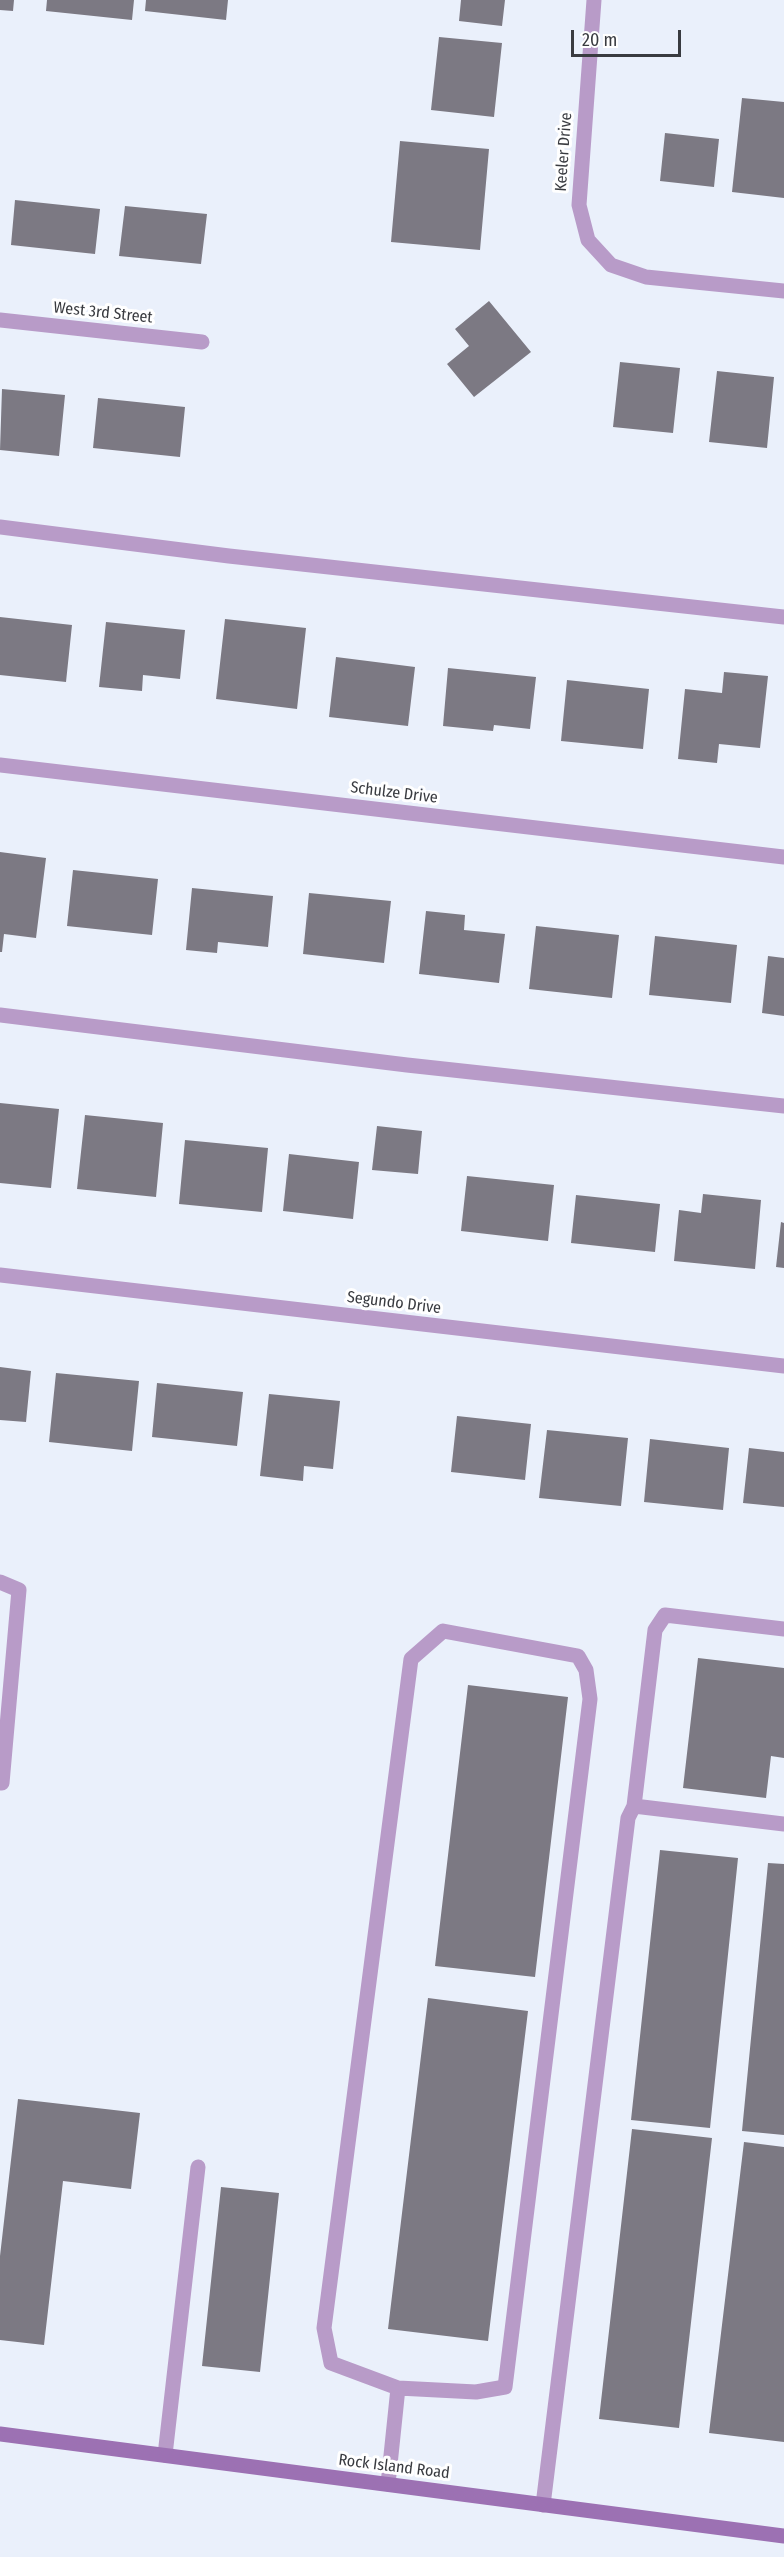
<!DOCTYPE html>
<html>
<head>
<meta charset="utf-8">
<style>
  body { margin:0 }
  #map { position:relative; width:784px; height:2557px; overflow:hidden; background:#eaf0fb; font-family:"Fira Sans Condensed",sans-serif }
  canvas { display:block }
  .scale { position:absolute; left:571px; top:30px; width:110px; height:27px; box-sizing:border-box; border:3px solid #393b40; border-top:0; padding-left:8px; font-size:18px; line-height:21px; white-space:nowrap; color:#393b40; -webkit-text-stroke:4px #fff; paint-order:stroke }
</style>
</head>
<body>
<div id="map">
<canvas width="784" height="2557"></canvas>
<div class="scale">20 m</div>
</div>
<script>
const context = document.querySelector('canvas').getContext('2d');
context.lineJoin = 'round';
function paint(path, color) {
  context.fillStyle = color;
  context.fill(path, 'evenodd');
}
function toPath(rows) {
  const path = new Path2D();
  for (const r of rows) {
    path.moveTo(r[0], r[1]);
    for (let i = 2; i < r.length; i += 2) path.lineTo(r[i], r[i + 1]);
  }
  return path;
}
function stroke(path, color, width, dash) {
  context.strokeStyle = color;
  context.lineWidth = width;
  context.lineCap = dash ? 'butt' : 'round';
  context.setLineDash(dash || []);
  context.stroke(path);
}
function drawText(font, color, halo, rows, align = 'center') {
  context.font = font + ' "Fira Sans Condensed",sans-serif';
  context.lineWidth = 6;
  context.setLineDash([]);
  context.textBaseline = 'middle';
  context.strokeStyle = halo;
  context.fillStyle = color;
  for (const [text, x, y, turn = 0] of rows) {
    context.save();
    context.translate(x, y);
    context.rotate((+turn || 0) * Math.PI / 180);
    context.textAlign = isNaN(turn) ? turn : align;
    if (halo) context.strokeText(text, 0, 0);
    context.fillText(text, 0, 0);
    context.restore();
  }
}
paint(toPath([
  [0,0,14,0,13,11,0,10],
  [47,0,134,0,132,20,46,11],
  [146,0,228,0,226,20,145,11],
  [461,0,505,0,502,26,459,21],
  [439,37,502,43,494,117,431,110],
  [742,98,784,102,784,198,732,192],
  [665,133,719,139,714,187,660,181],
  [400,141,489,149,480,250,391,242],
  [15,200,100,209,95,254,11,245],
  [125,206,207,214,201,264,119,256],
  [489,301,531,352,474,397,447,364,469,346,455,329],
  [620,362,680,368,673,433,613,427],
  [717,371,774,377,767,448,709,442],
  [2,389,65,395,59,456,0,450],
  [98,398,185,407,180,457,93,448],
  [0,617,72,625,66,682,0,675],
  [225,619,306,628,297,709,216,699],
  [106,622,185,630,180,679,143,675,142,691,99,687],
  [336,657,415,667,408,726,329,717],
  [448,668,536,677,530,729,494,725,493,731,443,726],
  [724,672,768,676,760,748,719,744,717,763,678,759,685,689,722,693],
  [567,680,649,689,643,749,561,741],
  [0,852,46,858,36,938,4,934,2,952,0,952],
  [73,870,158,879,152,935,67,926],
  [192,888,273,896,268,947,218,942,217,953,186,950],
  [309,893,391,901,384,963,303,954],
  [426,911,465,915,464,930,505,934,499,983,419,974],
  [536,926,619,935,612,998,529,989],
  [655,936,737,945,731,1003,649,995],
  [768,956,784,958,784,1016,762,1013],
  [0,1103,59,1109,51,1188,0,1183],
  [85,1115,163,1123,156,1197,77,1189],
  [377,1126,422,1131,418,1174,372,1170],
  [185,1140,268,1148,262,1212,179,1204],
  [289,1154,359,1162,353,1219,283,1211],
  [467,1176,554,1185,548,1241,461,1231],
  [703,1194,761,1200,755,1269,674,1261,679,1210,701,1213],
  [576,1195,660,1204,655,1252,571,1243],
  [781,1222,784,1223,784,1268,776,1267],
  [0,1367,31,1371,26,1422,0,1420],
  [56,1373,139,1381,132,1451,49,1442],
  [157,1383,243,1392,237,1446,152,1437],
  [269,1394,340,1401,333,1469,304,1466,303,1481,260,1476],
  [457,1416,531,1424,525,1480,451,1472],
  [547,1430,628,1438,621,1506,539,1498],
  [650,1439,729,1448,723,1510,644,1502],
  [749,1448,784,1452,784,1507,743,1503],
  [698,1658,784,1668,784,1758,771,1756,766,1798,683,1788],
  [468,1685,568,1697,535,1977,435,1966],
  [660,1850,738,1858,710,2128,631,2120],
  [768,1863,784,1864,784,2135,742,2131],
  [428,1998,528,2011,488,2341,388,2329],
  [18,2099,140,2113,131,2189,63,2181,44,2345,0,2340,0,2256],
  [632,2129,712,2138,679,2428,599,2419],
  [744,2142,784,2147,784,2442,709,2433],
  [221,2187,279,2193,260,2372,202,2366]
]), '#7c7983');
stroke(toPath([
  [0,527,229,556,784,617],
  [0,1015,407,1065,784,1106],
  [0,1582,19,1590,2,1783,0,1783],
  [634,1806,655,1630,665,1615,784,1629],
  [165,2455,198,2167],
  [388,2484,398,2388,331,2363,324,2328,411,1659,443,1631,578,1656,586,1670,590,1699,505,2387,476,2392,398,2388],
  [543,2505,628,1818,634,1806,784,1824]
]), '#b89bc8', 15);
stroke(toPath([
  [594,0,579,205,588,240,611,265,646,277,784,291],
  [0,320,202,342],
  [0,765,784,857],
  [0,1275,784,1366]
]), '#b89bc8', 15);
stroke(toPath([
  [0,2434,784,2536]
]), '#9c71b3', 15);
drawText('16px', '#393b40', '#fff', [
  ["Keeler Drive",564,152,-86],
  ["West 3rd Street",103,313,6],
  ["Schulze Drive",394,793,7],
  ["Segundo Drive",394,1303,7],
  ["Rock Island Road",394,2467,7]
]);
</script>
</body>
</html>
